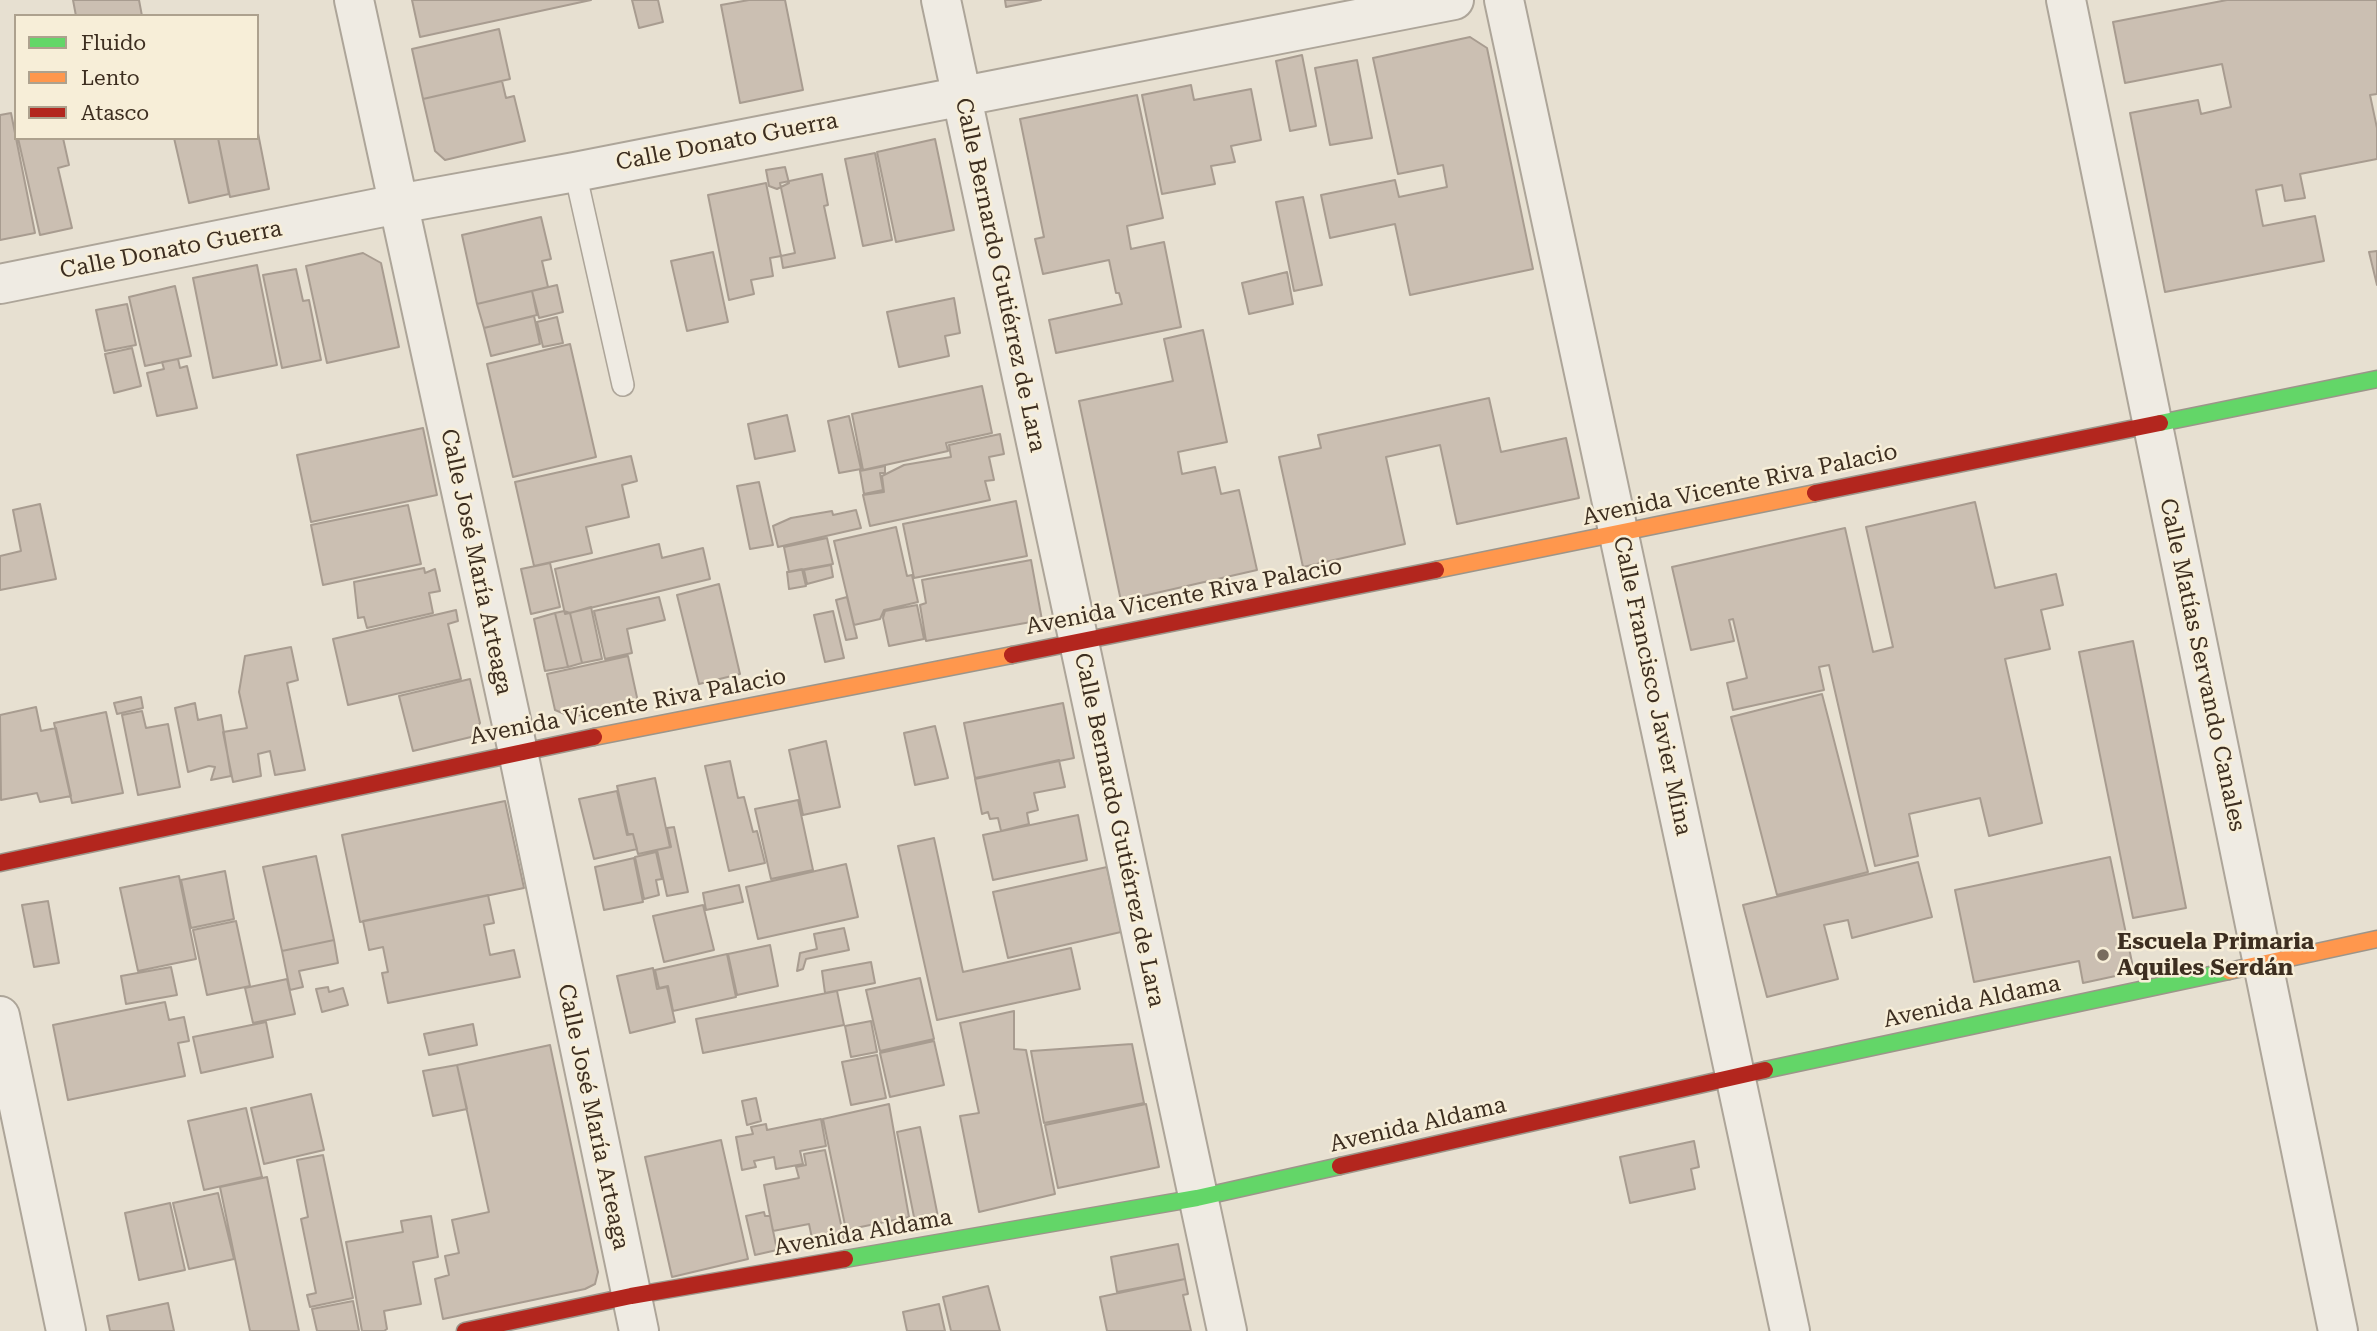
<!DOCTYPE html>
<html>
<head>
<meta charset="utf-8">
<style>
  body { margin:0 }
  #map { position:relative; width:2377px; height:1331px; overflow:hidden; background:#e7e0d1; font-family:"Roboto Serif",serif }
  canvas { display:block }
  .legend { position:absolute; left:14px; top:14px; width:245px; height:126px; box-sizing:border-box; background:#f7eed8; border:2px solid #ada18e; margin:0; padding:9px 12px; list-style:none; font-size:21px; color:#3d2e20 }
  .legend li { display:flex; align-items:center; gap:14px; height:35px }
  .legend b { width:35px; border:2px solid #ada18e }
</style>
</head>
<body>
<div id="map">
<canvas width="2377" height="1331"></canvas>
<ul class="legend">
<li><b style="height:9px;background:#63d668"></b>Fluido</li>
<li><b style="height:9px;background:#ff974d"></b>Lento</li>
<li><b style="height:9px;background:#b3261e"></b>Atasco</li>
</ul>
</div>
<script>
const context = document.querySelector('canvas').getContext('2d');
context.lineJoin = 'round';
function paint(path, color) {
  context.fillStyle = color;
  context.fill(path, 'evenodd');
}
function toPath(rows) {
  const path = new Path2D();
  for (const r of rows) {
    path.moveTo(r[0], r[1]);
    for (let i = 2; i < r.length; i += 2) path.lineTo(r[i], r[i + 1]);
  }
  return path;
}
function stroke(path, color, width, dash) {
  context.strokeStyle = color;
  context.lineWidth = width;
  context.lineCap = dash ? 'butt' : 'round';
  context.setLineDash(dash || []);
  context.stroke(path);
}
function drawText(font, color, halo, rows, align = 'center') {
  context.font = font + ' "Roboto Serif",serif';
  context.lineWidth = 5;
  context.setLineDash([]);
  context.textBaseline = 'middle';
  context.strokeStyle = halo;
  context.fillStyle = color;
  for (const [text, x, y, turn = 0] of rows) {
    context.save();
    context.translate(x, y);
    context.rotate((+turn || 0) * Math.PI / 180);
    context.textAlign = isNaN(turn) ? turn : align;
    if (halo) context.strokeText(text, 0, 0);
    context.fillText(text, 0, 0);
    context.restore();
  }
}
const building = toPath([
  [73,0,139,0,142,16,76,16,73,0],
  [412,0,591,0,420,37,412,0],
  [632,0,658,0,663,22,639,28,632,0],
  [749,0,785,0,803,90,740,103,721,5,749,0],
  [1005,0,1041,0,1006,7,1005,0],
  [2227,0,2377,0,2377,94,2370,95,2377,128,2377,159,2300,174,2305,198,2285,201,2282,185,2256,190,2263,226,2315,216,2324,261,2165,292,2130,113,2198,100,2201,114,2231,107,2222,64,2125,83,2113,22,2227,0],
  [499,29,510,79,423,99,412,49,499,29],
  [1470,37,1487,48,1533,269,1410,295,1395,224,1330,238,1321,195,1395,180,1399,197,1447,187,1443,165,1398,174,1373,58,1470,37],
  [1302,55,1316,126,1290,131,1276,61,1302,55],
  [1357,60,1372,138,1330,145,1315,68,1357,60],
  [502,81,506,98,514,96,525,141,445,160,435,151,423,99,502,81],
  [1191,85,1194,100,1251,89,1261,140,1231,146,1235,162,1211,166,1215,184,1162,194,1142,95,1191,85],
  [1137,95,1163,218,1127,226,1131,249,1164,242,1181,327,1056,353,1049,320,1122,304,1119,293,1116,293,1109,260,1043,274,1035,239,1044,237,1020,119,1137,95],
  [11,113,35,233,0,240,0,115,11,113],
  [257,128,269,189,230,197,218,138,257,138,257,128],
  [18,138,63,138,69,165,58,168,72,228,40,235,18,138],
  [174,138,218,138,229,194,189,203,174,138],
  [935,139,954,230,896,242,877,152,935,139],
  [875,153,892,240,863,246,845,159,875,153],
  [785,167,789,183,777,189,769,186,766,170,785,167],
  [822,174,828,205,824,206,835,258,783,268,781,256,795,253,780,183,822,174],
  [766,183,781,256,770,258,773,276,751,280,754,294,729,300,708,195,766,183],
  [1303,197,1322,285,1294,291,1276,202,1303,197],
  [541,217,551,259,542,261,548,287,477,304,462,235,541,217],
  [2377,251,2377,285,2369,252,2377,251],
  [713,252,728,322,687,331,671,261,713,252],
  [363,253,381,263,399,347,327,363,306,266,363,253],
  [257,265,277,365,213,378,193,278,257,265],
  [296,269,303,301,309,300,321,360,282,368,263,275,296,269],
  [1287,272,1293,304,1249,314,1242,283,1287,272],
  [557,285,563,312,539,318,532,291,557,285],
  [175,286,191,356,145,366,129,297,175,286],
  [532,291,537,315,484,328,477,304,532,291],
  [954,298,960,333,945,336,949,356,899,367,887,312,954,298],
  [127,304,136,345,105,351,96,310,127,304],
  [534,316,540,344,491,356,484,328,534,316],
  [557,317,563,343,543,347,537,322,557,317],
  [1203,330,1227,442,1178,452,1182,474,1215,467,1221,494,1239,490,1257,570,1121,601,1079,401,1173,381,1164,339,1203,330],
  [570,344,596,457,513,477,487,364,570,344],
  [132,348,141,386,114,393,105,354,132,348],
  [178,359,180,368,187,366,197,408,157,416,147,373,164,369,162,362,178,359],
  [982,386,992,433,946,443,948,451,863,470,852,414,982,386],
  [1489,398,1501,452,1566,438,1579,498,1457,524,1440,445,1386,457,1405,544,1303,567,1279,457,1321,448,1318,435,1489,398],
  [787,415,795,451,755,459,748,424,787,415],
  [849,416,861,469,839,473,828,421,849,416],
  [423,428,437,495,311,522,297,455,423,428],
  [1000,434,1004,454,989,457,994,480,985,481,990,500,870,526,863,495,884,492,882,476,904,465,951,457,949,445,1000,434],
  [631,456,637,481,622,485,629,517,586,527,592,553,534,566,515,482,631,456],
  [885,466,885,473,880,473,883,490,864,494,860,471,885,466],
  [759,482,773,545,750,549,737,486,759,482],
  [1016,501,1027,556,914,578,903,524,1016,501],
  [1975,502,1995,588,2056,574,2063,605,2041,610,2050,649,2005,659,2042,823,1989,836,1980,798,1909,814,1918,856,1875,866,1829,665,1819,667,1824,690,1733,710,1727,683,1747,678,1733,619,1729,620,1734,641,1691,650,1672,567,1845,528,1873,652,1893,647,1866,527,1975,502],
  [40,504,56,579,0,590,0,556,21,551,13,510,40,504],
  [408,505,421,564,323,585,311,525,408,505],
  [856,510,861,528,778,547,773,526,791,518,832,511,833,515,856,510],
  [896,527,907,576,912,575,918,602,884,610,880,619,854,625,834,541,896,527],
  [827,538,833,564,789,572,784,547,827,538],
  [659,544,662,558,703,548,710,579,565,614,555,569,659,544],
  [1031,560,1042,620,926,641,920,605,926,603,922,580,1031,560],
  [550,563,560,607,531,614,521,569,550,563],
  [831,565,833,577,807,584,804,570,831,565],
  [424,568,425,573,435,569,440,591,429,593,433,613,367,628,364,617,358,618,354,582,424,568],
  [802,569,806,586,789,589,787,572,802,569],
  [719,584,740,674,699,684,677,595,719,584],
  [659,597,665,620,627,629,632,653,605,659,594,611,659,597],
  [847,597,857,638,846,640,836,600,847,597],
  [917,605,924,639,889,646,883,618,885,611,917,605],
  [591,607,602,659,582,663,570,613,591,607],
  [456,610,458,621,448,624,461,679,348,705,333,639,456,610],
  [564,611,570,613,582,663,568,667,555,613,564,611],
  [833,611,844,658,825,662,814,615,833,611],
  [555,613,568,667,545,671,534,619,555,613],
  [2133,641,2186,908,2133,918,2079,652,2133,641],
  [291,647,298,680,287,683,305,770,275,775,270,751,258,754,261,776,233,782,223,732,247,728,239,692,245,656,291,647],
  [628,656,638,702,572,717,555,710,547,674,628,656],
  [470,679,480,723,471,737,413,751,399,696,470,679],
  [1822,694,1868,872,1777,895,1731,717,1822,694],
  [141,697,143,708,117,714,114,703,141,697],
  [195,703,198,720,221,715,231,776,211,780,215,767,209,766,188,772,175,708,195,703],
  [1063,703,1074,758,975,778,964,723,1063,703],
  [36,707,41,731,56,728,71,796,40,802,37,793,1,800,0,715,36,707],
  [142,711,146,728,168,724,180,787,138,795,122,715,142,711],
  [106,712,123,793,72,803,54,723,106,712],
  [935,726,948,778,915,785,904,733,935,726],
  [826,741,840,807,803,815,789,750,826,741],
  [1059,760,1065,787,1034,793,1038,810,1027,813,1029,824,1001,831,998,818,990,819,988,812,982,814,975,779,1059,760],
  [730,761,738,798,744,797,753,832,757,831,765,863,729,871,705,766,730,761],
  [655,778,670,847,638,854,633,834,628,834,617,786,655,778],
  [617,791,627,835,633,834,637,849,594,859,579,799,617,791],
  [798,800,813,870,771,879,755,809,798,800],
  [505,801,524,888,360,922,342,835,505,801],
  [1078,815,1087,860,993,880,983,835,1078,815],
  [674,827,688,892,667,896,657,850,671,847,667,828,674,827],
  [934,838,963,972,1071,948,1080,989,937,1020,898,846,934,838],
  [656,852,662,879,656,880,659,895,644,899,635,857,656,852],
  [316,856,334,940,282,951,263,867,316,856],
  [2110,857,2134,972,2083,983,2079,961,1974,982,1955,890,2110,857],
  [634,858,643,902,604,910,595,867,634,858],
  [1918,862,1932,917,1852,938,1848,920,1824,925,1838,979,1767,997,1743,905,1918,862],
  [846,864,858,917,758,939,746,887,846,864],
  [1107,867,1121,932,1008,958,993,892,1107,867],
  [225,871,234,919,191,928,181,880,225,871],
  [179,876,196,959,138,971,120,888,179,876],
  [739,885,743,902,706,910,703,893,739,885],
  [488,895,494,923,484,925,490,955,514,950,520,977,388,1003,382,973,388,972,383,947,369,950,363,921,488,895],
  [48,901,59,963,34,967,22,905,48,901],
  [703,905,714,950,664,962,653,916,703,905],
  [236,921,250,986,207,995,193,930,236,921],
  [844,928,849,950,806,959,803,969,797,971,800,953,817,949,814,934,844,928],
  [334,940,338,963,299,971,303,987,290,990,282,951,334,940],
  [770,945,778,986,737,995,728,954,770,945],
  [727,954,736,997,673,1011,668,986,659,988,655,970,727,954],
  [871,962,875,983,825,993,822,971,871,962],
  [171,967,177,995,126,1004,121,976,171,967],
  [653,968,657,989,667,987,675,1022,630,1033,617,976,653,968],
  [920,978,934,1039,880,1051,866,990,920,978],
  [287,979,295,1014,253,1023,245,988,287,979],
  [328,987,329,992,343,988,348,1005,322,1012,316,989,328,987],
  [837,991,844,1025,703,1053,696,1019,837,991],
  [165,1002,169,1020,184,1017,189,1041,178,1043,185,1076,68,1100,53,1025,165,1002],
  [1014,1011,1014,1049,1026,1050,1055,1194,979,1212,960,1116,979,1113,960,1023,1014,1011],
  [871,1021,877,1052,851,1057,845,1026,871,1021],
  [266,1022,273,1057,201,1073,193,1037,266,1022],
  [473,1024,477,1045,429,1055,424,1034,473,1024],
  [934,1041,944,1085,890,1097,880,1053,934,1041],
  [1132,1044,1144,1103,1044,1123,1031,1051,1132,1044],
  [550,1045,598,1272,595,1284,585,1289,443,1319,435,1279,449,1275,445,1256,459,1253,452,1220,489,1212,457,1065,550,1045],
  [877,1055,886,1098,851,1105,842,1062,877,1055],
  [457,1065,467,1109,433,1116,423,1071,457,1065],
  [311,1094,324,1150,264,1164,251,1108,311,1094],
  [756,1098,761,1121,747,1125,742,1101,756,1098],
  [889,1104,909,1217,846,1230,823,1119,889,1104],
  [1146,1104,1159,1167,1058,1188,1045,1125,1146,1104],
  [246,1108,262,1177,204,1190,188,1121,246,1108],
  [821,1119,826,1146,800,1151,803,1164,776,1169,774,1157,754,1161,756,1167,742,1170,736,1137,753,1134,751,1127,766,1124,767,1130,821,1119],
  [920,1127,938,1217,915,1222,897,1132,920,1127],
  [721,1140,748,1259,672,1277,645,1157,721,1140],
  [1694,1141,1699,1167,1691,1169,1695,1189,1630,1203,1620,1157,1694,1141],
  [825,1150,845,1243,814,1248,809,1224,773,1231,764,1185,799,1178,796,1167,806,1165,804,1154,825,1150],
  [323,1155,353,1298,310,1307,307,1295,316,1293,301,1219,308,1217,297,1160,323,1155],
  [267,1177,299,1331,250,1331,220,1187,267,1177],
  [218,1193,234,1259,189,1269,173,1203,218,1193],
  [170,1203,185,1270,139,1280,125,1213,170,1203],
  [764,1212,765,1216,770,1216,777,1250,755,1255,746,1216,764,1212],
  [431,1216,438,1257,413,1262,421,1304,384,1311,387,1329,384,1331,362,1331,346,1242,403,1232,401,1221,431,1216],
  [1178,1244,1185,1279,1117,1292,1111,1257,1178,1244],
  [1185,1279,1188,1294,1183,1295,1191,1331,1107,1331,1100,1297,1185,1279],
  [988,1286,1000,1331,951,1331,943,1297,988,1286],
  [353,1301,359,1331,317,1331,312,1309,353,1301],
  [168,1303,174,1331,110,1331,107,1316,168,1303],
  [939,1304,945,1331,907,1331,903,1312,939,1304]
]);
paint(building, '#cbbfb2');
stroke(building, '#a89c90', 2);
const lane = toPath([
  [575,172,623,385]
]);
const street = toPath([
  [354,0,518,752,639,1331],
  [941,0,1227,1331],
  [1504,0,1790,1331],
  [2066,0,2338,1331],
  [0,284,398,204,575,172,1454,0],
  [0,1016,66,1331]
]);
const fast = toPath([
  [2160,423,2377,379],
  [1765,1070,2229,971],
  [845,1259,1197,1198,1340,1166]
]);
const slow = toPath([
  [1436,570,1815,493],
  [594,737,1012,655],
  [2229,971,2377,939]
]);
const jam = toPath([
  [1815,493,2160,423],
  [1012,655,1436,570],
  [0,863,594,737],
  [1340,1166,1765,1070],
  [465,1331,631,1296,845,1259]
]);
stroke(lane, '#ada599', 24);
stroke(street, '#ada599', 42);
stroke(fast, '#9c958a', 19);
stroke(slow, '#9c958a', 19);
stroke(jam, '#9c958a', 19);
stroke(lane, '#efebe3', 21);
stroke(street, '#efebe3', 38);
stroke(fast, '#63d668', 16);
stroke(slow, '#ff974d', 16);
stroke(jam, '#b3261e', 16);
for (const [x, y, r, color] of [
  [2103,955,7,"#786c5e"]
]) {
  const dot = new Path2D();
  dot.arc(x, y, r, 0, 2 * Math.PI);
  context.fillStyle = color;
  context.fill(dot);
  stroke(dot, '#f7eed8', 2.5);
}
drawText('23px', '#3d2e20', '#f7eed8', [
  ["Calle Donato Guerra",727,142,-11],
  ["Calle Donato Guerra",171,250,-11],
  ["Calle Bernardo Gutiérrez de Lara",1000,275,78],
  ["Avenida Vicente Riva Palacio",1740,485,-12],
  ["Calle José María Arteaga",476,562,78],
  ["Avenida Vicente Riva Palacio",1184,597,-11],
  ["Calle Matías Servando Canales",2202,665,78],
  ["Calle Francisco Javier Mina",1652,686,78],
  ["Avenida Vicente Riva Palacio",628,707,-11],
  ["Calle Bernardo Gutiérrez de Lara",1119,830,78],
  ["Avenida Aldama",1972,1002,-12],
  ["Calle José María Arteaga",593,1117,78],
  ["Avenida Aldama",1418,1125,-13],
  ["Avenida Aldama",863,1233,-10]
]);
drawText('bold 23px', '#3d2e20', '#f7eed8', [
  ["Escuela Primaria",2117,942],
  ["Aquiles Serdán",2117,968]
], 'left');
</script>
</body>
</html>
